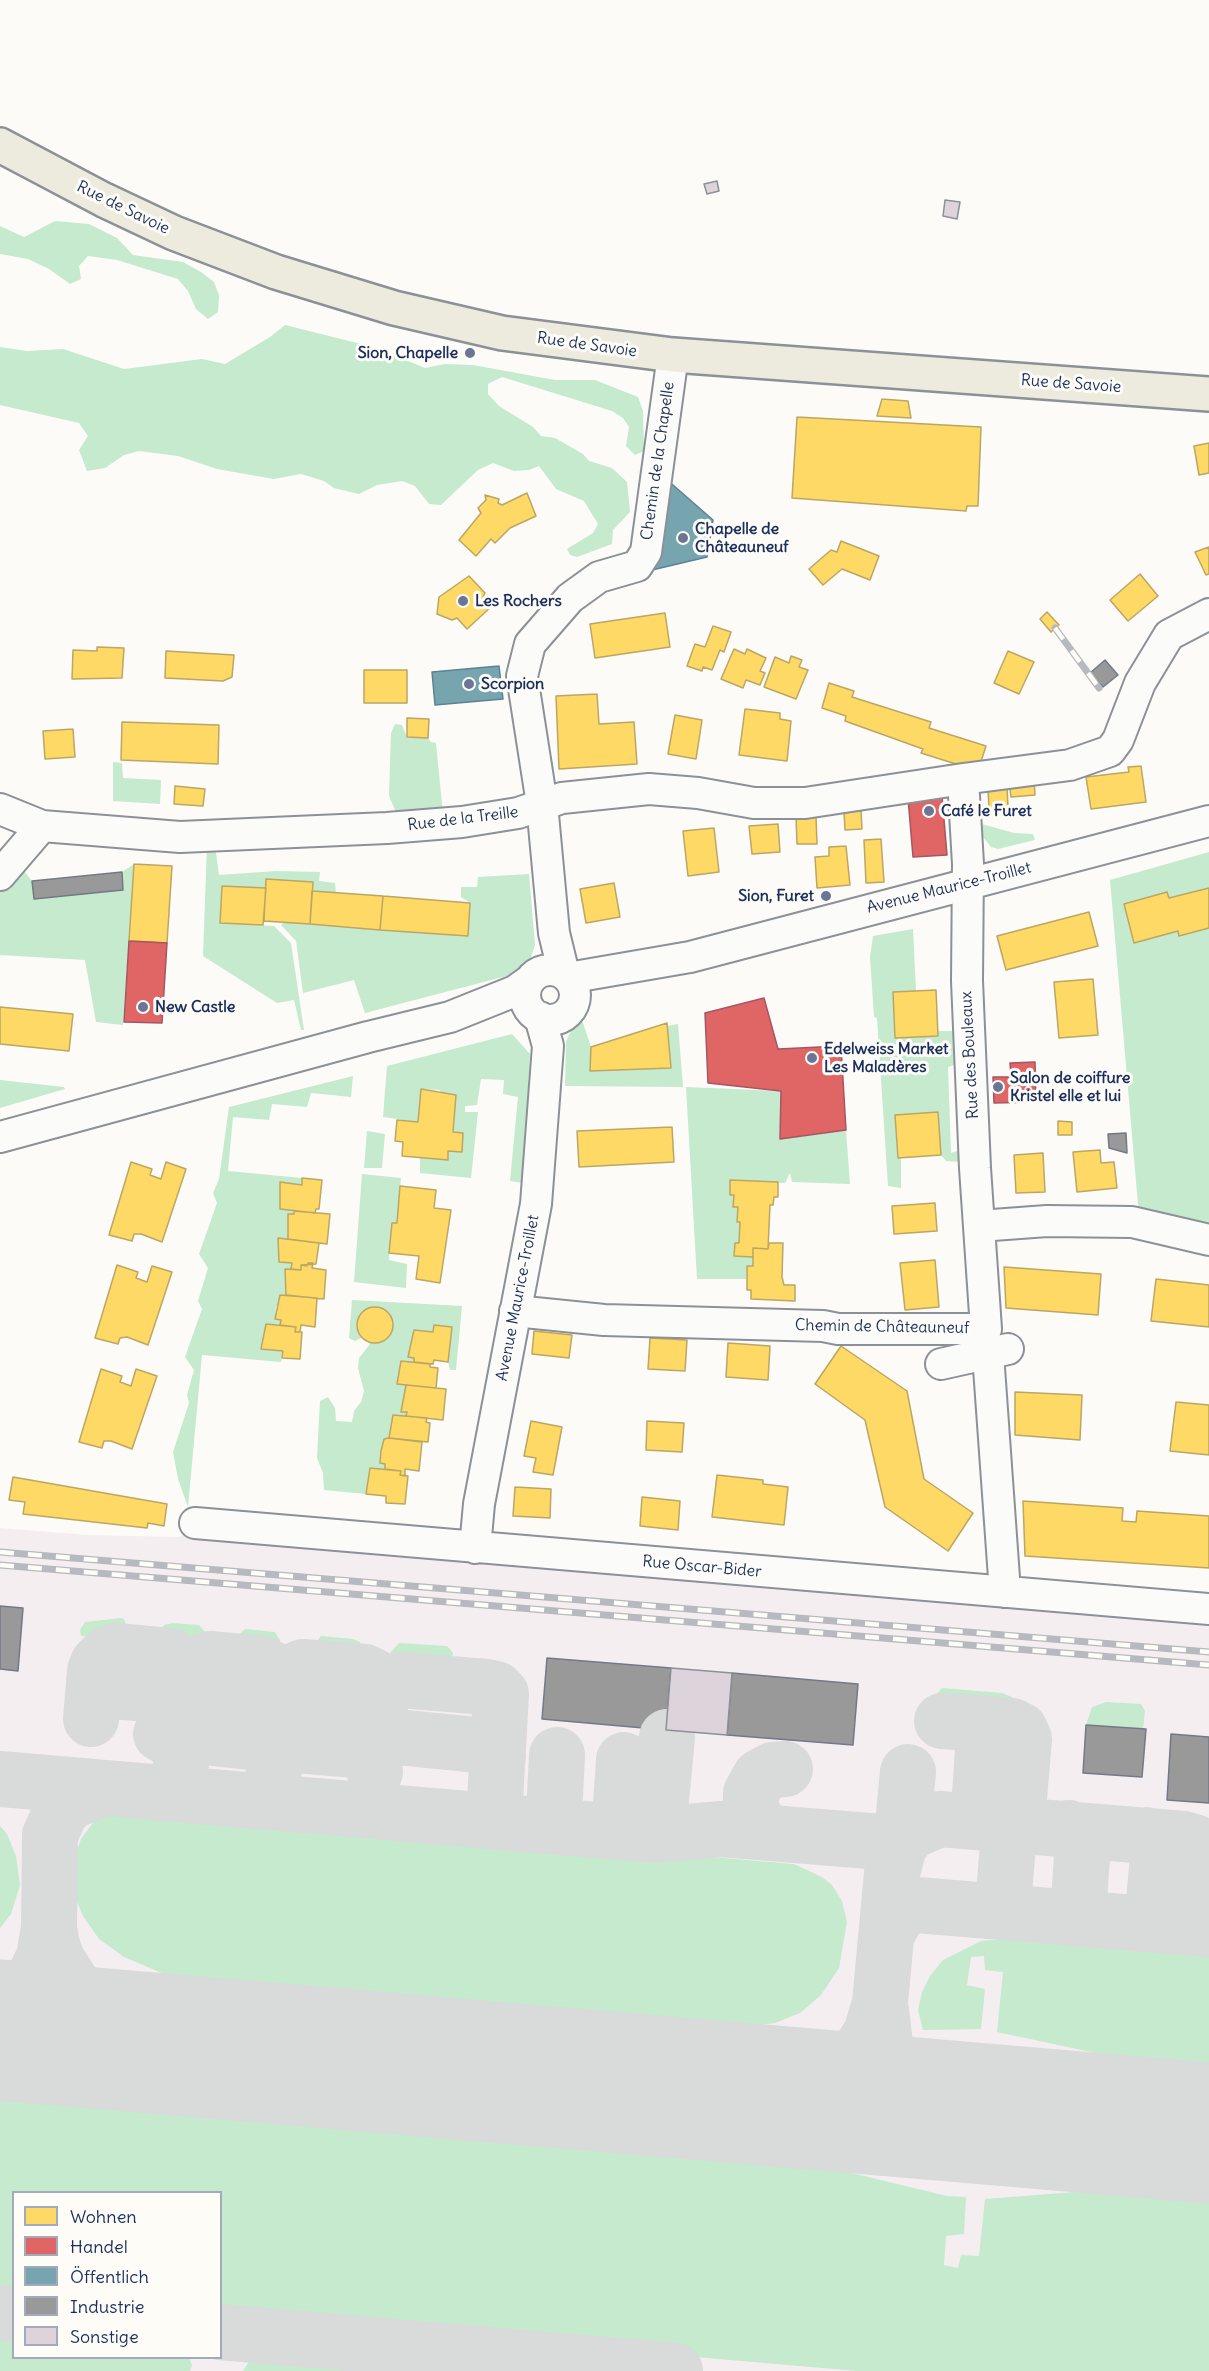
<!DOCTYPE html>
<html>
<head>
<meta charset="utf-8">
<style>
  body { margin:0 }
  #map { position:relative; width:1209px; height:2371px; overflow:hidden; background:#fcfbf8; font-family:Delius,sans-serif }
  canvas { display:block }
  .legend { position:absolute; left:12px; top:2191px; width:210px; height:168px; box-sizing:border-box; background:#fdfcf7; border:2px solid #a3aaba; margin:0; padding:8px 10px; list-style:none; font-size:18px; color:#1b2f5e }
  .legend li { display:flex; align-items:center; gap:12px; height:30px }
  .legend b { width:30px; border:2px solid #a3aaba }
</style>
</head>
<body>
<div id="map">
<canvas width="1209" height="2371"></canvas>
<ul class="legend">
<li><b style="height:16px;background:#ffd966"></b>Wohnen</li>
<li><b style="height:16px;background:#e06666"></b>Handel</li>
<li><b style="height:16px;background:#76a5af"></b>Öffentlich</li>
<li><b style="height:16px;background:#999"></b>Industrie</li>
<li><b style="height:16px;background:#ddd4db"></b>Sonstige</li>
</ul>
</div>
<script>
const context = document.querySelector('canvas').getContext('2d');
context.lineJoin = 'round';
function paint(path, color) {
  context.fillStyle = color;
  context.fill(path, 'evenodd');
}
function toPath(rows) {
  const path = new Path2D();
  for (const r of rows) {
    if (r.length === 3) {
      path.moveTo(r[0] + r[2], r[1]);
      path.arc(r[0], r[1], r[2], 0, 2 * Math.PI);
      continue;
    }
    path.moveTo(r[0], r[1]);
    for (let i = 2; i < r.length; i += 2) path.lineTo(r[i], r[i + 1]);
  }
  return path;
}
function stroke(path, color, width, dash) {
  context.strokeStyle = color;
  context.lineWidth = width;
  context.lineCap = dash ? 'butt' : 'round';
  context.setLineDash(dash || []);
  context.stroke(path);
}
function drawText(font, color, halo, rows, align = 'center') {
  context.font = font + ' Delius,sans-serif';
  context.lineWidth = 6;
  context.setLineDash([]);
  context.textBaseline = 'middle';
  context.strokeStyle = halo;
  context.fillStyle = color;
  for (const [text, x, y, turn = 0] of rows) {
    context.save();
    context.translate(x, y);
    context.rotate((+turn || 0) * Math.PI / 180);
    context.textAlign = isNaN(turn) ? turn : align;
    if (halo) context.strokeText(text, 0, 0);
    context.fillText(text, 0, 0);
    context.restore();
  }
}
paint(toPath([
  [195,1523,1209,1609,1209,2371,0,2371,0,1528,88,1535,180,1537],
  [14,2192,220,2192,220,2358,14,2358]
]), '#f5eef1');
paint(toPath([
  [55,221,89,224,117,238,133,255,183,262,201,272,214,282,219,295,218,312,208,319,196,309,188,291,178,279,117,260,88,256,79,266,81,279,70,284,49,269,28,259,0,254,0,226,24,237],
  [285,325,377,348,425,368,445,364,473,365,555,380,595,380,638,397,643,411,644,451,635,455,626,446,629,427,623,418,612,411,502,377,488,384,488,394,499,406,533,427,541,436,555,438,583,454,589,461,612,468,627,482,630,512,613,530,612,544,577,557,570,555,567,549,593,533,598,524,584,501,556,489,539,466,529,470,514,471,493,463,478,470,441,505,429,504,415,486,402,481,377,485,359,494,334,488,324,481,301,474,274,479,217,469,178,456,139,451,124,455,105,468,87,471,79,450,88,436,79,423,0,405,0,347,27,351,63,349,124,369,202,359,225,364,270,337],
  [395,724,402,725,407,737,428,738,431,742,436,743,443,814,398,817,389,796,391,733],
  [113,762,122,763,123,778,161,780,160,804,113,801],
  [982,824,1014,833,1033,834,1035,840,998,849,991,847,983,837],
  [207,846,215,846,219,875,276,871,320,872,319,881,335,883,336,893,312,891,266,880,266,888,222,886,220,923,274,926,291,943,304,1030,301,1030,294,1000,277,1003,203,956],
  [1209,852,1209,1226,1139,1216,1110,880],
  [134,864,123,1025,96,1022,85,960,0,955,0,887,19,865,32,881,35,899,123,890,122,872],
  [529,874,535,945,530,960,518,973,365,1013,354,980,303,993,296,941,281,925,284,922,467,936,470,903,461,897,461,887,477,887,478,877],
  [913,929,916,991,893,993,895,1038,937,1036,938,1031,958,1031,960,1063,948,1067,951,1153,966,1148,960,1162,946,1161,941,1155,938,1112,895,1115,898,1157,901,1157,901,1188,888,1186,877,1018,874,1017,870,957,873,936],
  [581,1017,591,1047,590,1071,671,1068,667,1026,678,1024,683,1087,565,1086,566,1042,572,1028],
  [512,1034,530,1054,523,1183,510,1181,518,1097,503,1094,504,1080,481,1079,477,1105,465,1106,465,1112,478,1112,471,1178,420,1173,420,1158,447,1160,448,1151,462,1152,463,1133,453,1132,440,1090,421,1089,418,1122,383,1117,387,1066],
  [353,1076,351,1097,311,1093,307,1107,272,1104,269,1120,233,1117,228,1171,302,1178,302,1185,280,1183,280,1209,294,1211,294,1214,288,1214,288,1239,278,1239,279,1261,292,1263,291,1269,285,1270,286,1295,280,1295,278,1306,276,1306,275,1319,281,1320,280,1325,266,1325,261,1349,283,1351,281,1362,202,1355,188,1507,178,1479,173,1452,189,1403,187,1395,194,1370,185,1357,202,1309,198,1301,208,1268,199,1254,217,1203,213,1193,219,1179,229,1107],
  [0,1080,64,1087,65,1089,0,1108],
  [686,1087,781,1091,781,1139,846,1130,850,1184,792,1182,790,1173,785,1183,730,1181,730,1195,734,1195,733,1206,738,1207,737,1221,740,1222,739,1243,735,1243,734,1256,753,1257,753,1266,747,1266,746,1279,697,1279],
  [367,1131,385,1134,382,1168,364,1168],
  [362,1174,401,1178,397,1223,392,1223,389,1260,407,1264,406,1288,354,1282],
  [352,1300,462,1306,456,1370,450,1370,448,1362,452,1327,434,1325,433,1332,414,1330,408,1357,414,1358,414,1362,402,1361,397,1383,406,1385,401,1411,407,1412,406,1416,393,1415,389,1440,381,1452,380,1463,385,1464,385,1469,371,1468,366,1494,324,1490,323,1473,317,1458,320,1401,328,1397,335,1408,336,1421,352,1422,354,1411,361,1402,364,1391,358,1368,359,1358,370,1344,361,1338,355,1341,349,1338],
  [121,1618,124,1619,128,1629,123,1639,81,1636,80,1630,85,1622],
  [173,1623,199,1625,206,1633,208,1643,203,1648,164,1645,160,1637,161,1630,164,1625],
  [245,1629,275,1632,280,1640,278,1651,275,1654,236,1651,233,1648,234,1639],
  [321,1636,353,1639,360,1642,363,1654,361,1662,318,1658,314,1654,314,1645],
  [399,1643,447,1646,453,1653,452,1663,448,1670,392,1665,388,1661,390,1653],
  [942,1688,1002,1693,1012,1697,1010,1719,937,1713,935,1696],
  [1106,1702,1141,1704,1145,1711,1143,1729,1086,1725,1092,1707],
  [134,1808,794,1864,822,1877,832,1885,842,1901,847,1922,839,1968,821,1995,800,2013,775,2023,732,2029,183,1982,124,1957,99,1939,83,1916,75,1897,72,1865,81,1839,95,1820,110,1812],
  [0,1826,7,1834,16,1856,20,1885,11,1914,0,1928],
  [1013,1938,1085,1940,1209,1951,1209,2070,1119,2062,1119,2058,997,2032,1003,1972,985,1970,984,1956,971,1957,967,1985,985,1989,981,2029,923,2030,918,2010,922,1992,930,1976,943,1960,981,1941],
  [0,2093,806,2162,947,2196,966,2197,964,2234,946,2236,944,2265,958,2268,961,2255,979,2256,985,2199,1113,2189,1209,2197,1209,2371,857,2371,221,2316,220,2192,14,2192,13,2298,0,2297],
  [0,2329,13,2330,14,2358,189,2358,192,2365,190,2371,0,2371],
  [256,2351,481,2371,243,2371]
]), '#c5eacd');
const homes = toPath([
  [882,399,908,401,911,418,877,416,882,399],
  [797,417,981,427,978,506,967,506,966,511,792,498,797,417],
  [1209,443,1209,473,1199,475,1194,446,1209,443],
  [527,493,536,516,510,528,495,543,491,539,476,556,459,540,481,513,478,508,486,500,485,495,499,499,498,503,502,505,527,493],
  [841,541,879,556,870,580,842,569,823,585,809,569,831,550,837,552,841,541],
  [1209,547,1209,574,1206,575,1195,552,1209,547],
  [1140,574,1158,596,1128,621,1110,600,1140,574],
  [469,576,485,593,483,597,492,606,467,629,457,618,452,620,437,614,439,597,469,576],
  [1047,612,1059,625,1051,632,1040,619,1047,612],
  [665,613,670,647,595,658,590,624,665,613],
  [713,626,731,632,724,652,720,650,712,670,703,667,702,671,687,666,695,644,705,647,713,626],
  [97,647,124,648,122,678,72,679,73,650,97,651,97,647],
  [734,649,745,654,747,649,766,658,760,671,765,673,760,685,746,680,743,688,721,679,734,649],
  [166,651,234,655,232,677,223,681,165,678,166,651],
  [1008,651,1034,662,1019,694,994,683,1008,651],
  [791,656,802,660,799,667,808,670,796,699,764,687,775,657,789,663,791,656],
  [364,670,407,670,407,703,364,703,364,670],
  [829,683,854,691,852,697,931,722,929,728,986,746,978,771,921,753,923,749,845,721,846,716,822,708,829,683],
  [597,694,599,724,634,722,637,764,559,769,556,696,597,694],
  [745,709,780,713,780,719,791,721,787,761,739,755,745,709],
  [675,715,702,720,696,759,668,754,675,715],
  [407,718,429,719,428,738,407,737,407,718],
  [122,722,219,725,218,764,121,760,122,722],
  [73,729,75,757,45,759,43,731,73,729],
  [1141,766,1146,802,1091,809,1086,777,1129,772,1128,767,1141,766],
  [1034,779,1035,795,1011,797,1009,782,1034,779],
  [175,786,205,789,203,806,174,804,175,786],
  [1007,787,1008,807,989,809,988,789,1007,787],
  [861,811,862,829,845,830,844,812,861,811],
  [816,816,817,844,797,844,796,817,816,816],
  [778,824,780,852,752,854,749,826,778,824],
  [714,828,719,872,688,876,683,831,714,828],
  [881,839,884,882,866,883,864,840,881,839],
  [846,846,850,885,817,888,815,857,829,856,829,847,846,846],
  [134,864,172,866,167,943,129,941,134,864],
  [266,879,313,882,310,924,264,921,266,879],
  [614,883,620,917,586,923,580,889,614,883],
  [222,886,266,888,263,925,220,923,222,886],
  [1209,888,1209,928,1179,936,1178,931,1134,943,1124,904,1167,892,1169,898,1209,888],
  [312,891,383,896,380,930,310,924,312,891],
  [383,896,470,903,468,936,380,930,383,896],
  [1089,912,1098,946,1006,970,997,936,1089,912],
  [1093,979,1098,1035,1059,1038,1054,982,1093,979],
  [936,990,938,1036,895,1038,893,992,936,990],
  [0,1007,73,1014,69,1051,0,1044,0,1007],
  [667,1023,671,1068,590,1071,591,1047,667,1023],
  [421,1089,456,1095,453,1132,463,1133,462,1152,448,1151,448,1160,402,1156,403,1142,395,1141,397,1120,418,1122,421,1089],
  [938,1112,941,1155,898,1158,895,1115,938,1112],
  [1058,1121,1072,1122,1072,1135,1058,1135,1058,1121],
  [672,1127,674,1162,579,1167,577,1131,672,1127],
  [1100,1150,1101,1163,1114,1162,1117,1188,1077,1192,1073,1152,1100,1150],
  [1043,1153,1045,1192,1016,1193,1014,1155,1043,1153],
  [131,1162,152,1169,150,1175,161,1179,166,1162,186,1169,162,1242,141,1234,134,1234,132,1241,109,1235,131,1162],
  [302,1178,322,1180,319,1209,316,1209,315,1213,280,1209,280,1182,302,1185,302,1178],
  [730,1180,778,1182,778,1197,774,1197,773,1205,770,1205,768,1249,753,1248,753,1257,734,1256,735,1243,739,1243,740,1222,737,1222,738,1207,733,1207,734,1195,730,1195,730,1180],
  [400,1186,436,1190,434,1208,451,1210,440,1283,416,1279,419,1256,389,1253,392,1223,397,1223,400,1186],
  [935,1203,937,1231,894,1234,892,1206,935,1203],
  [294,1211,330,1214,327,1244,288,1239,288,1214,294,1214,294,1211],
  [278,1238,319,1243,316,1264,301,1265,301,1270,291,1269,292,1263,279,1262,278,1238],
  [769,1243,783,1243,782,1277,784,1285,795,1285,795,1301,751,1299,751,1290,747,1290,747,1266,753,1266,753,1248,768,1249,769,1243],
  [935,1260,939,1307,905,1310,900,1263,935,1260],
  [308,1263,313,1263,312,1268,326,1270,324,1299,286,1295,285,1269,301,1270,301,1265,307,1266,308,1263],
  [117,1265,138,1272,136,1278,147,1282,152,1266,172,1272,148,1345,127,1337,120,1338,118,1344,95,1338,117,1265],
  [1004,1267,1101,1274,1098,1315,1006,1308,1004,1267],
  [1156,1279,1209,1285,1209,1327,1151,1321,1156,1279],
  [280,1295,317,1298,315,1327,301,1325,300,1332,295,1332,296,1327,280,1325,281,1320,275,1319,280,1295],
  [375,1325,18],
  [266,1324,296,1327,295,1332,302,1332,300,1359,282,1358,283,1351,261,1349,266,1324],
  [434,1325,452,1327,448,1362,434,1360,433,1364,414,1362,414,1358,408,1357,414,1330,433,1332,434,1325],
  [534,1331,572,1335,569,1358,532,1354,534,1331],
  [650,1338,687,1340,685,1371,648,1369,650,1338],
  [728,1343,770,1346,768,1380,726,1377,728,1343],
  [841,1346,907,1391,924,1479,973,1513,948,1551,885,1507,865,1420,815,1384,841,1346],
  [401,1361,430,1364,430,1367,438,1368,436,1388,397,1384,401,1361],
  [101,1369,122,1376,120,1382,131,1386,136,1369,157,1376,132,1449,111,1441,104,1441,102,1448,79,1442,101,1369],
  [406,1385,446,1389,443,1420,406,1416,407,1412,401,1412,406,1385],
  [1015,1392,1082,1395,1080,1440,1015,1435,1015,1392],
  [1176,1402,1209,1405,1209,1455,1170,1451,1176,1402],
  [393,1415,427,1418,426,1422,430,1423,428,1442,389,1438,393,1415],
  [531,1421,562,1427,553,1475,533,1472,536,1458,524,1456,531,1421],
  [647,1421,684,1423,682,1452,646,1450,647,1421],
  [389,1438,422,1442,419,1471,405,1469,405,1476,400,1475,401,1471,385,1469,385,1464,380,1463,381,1451,384,1439,389,1438],
  [370,1468,401,1471,400,1475,408,1476,405,1504,386,1503,386,1496,366,1494,370,1468],
  [717,1475,763,1480,763,1484,788,1487,784,1525,712,1517,717,1475],
  [13,1477,167,1504,164,1526,148,1523,147,1528,23,1514,25,1502,9,1500,13,1477],
  [515,1487,551,1489,550,1518,513,1516,515,1487],
  [642,1497,680,1501,678,1530,640,1526,642,1497],
  [1023,1501,1123,1508,1122,1521,1136,1522,1137,1511,1209,1516,1209,1568,1025,1556,1023,1501]
]);
paint(homes, '#ffd966');
stroke(homes, '#bba664', 1.5);
const shops = toPath([
  [942,796,947,855,913,857,908,798,942,796],
  [129,941,167,943,162,1023,124,1022,129,941],
  [764,998,778,1049,841,1046,846,1130,780,1139,781,1091,708,1083,705,1013,764,998],
  [1035,1062,1036,1102,994,1103,993,1077,1011,1077,1010,1063,1035,1062]
]);
paint(shops, '#e06666');
stroke(shops, '#a55664', 1.5);
const public = toPath([
  [665,478,713,520,707,557,652,570,665,478],
  [499,666,503,699,435,705,432,672,499,666]
]);
paint(public, '#76a5af');
stroke(public, '#5b8297', 1.5);
const industry = toPath([
  [1105,660,1118,675,1103,687,1090,673,1105,660],
  [122,872,123,890,34,899,32,881,122,872],
  [1126,1133,1127,1153,1109,1148,1108,1134,1126,1133],
  [0,1606,23,1608,18,1671,0,1669,0,1606],
  [547,1658,671,1668,666,1730,542,1719,547,1658],
  [732,1673,858,1684,853,1745,727,1735,732,1673],
  [1086,1725,1146,1729,1142,1777,1083,1773,1086,1725],
  [1171,1734,1209,1737,1209,1803,1167,1800,1171,1734]
]);
paint(industry, '#999');
stroke(industry, '#737987', 1.5);
stroke(toPath([
  [281,1683,289,1673,303,1667,365,1672,373,1676,381,1688,379,1726],
  [382,1695,389,1683,399,1680,487,1687,496,1689,501,1694,495,1801,486,1814,475,1819],
  [92,1708,100,1696,111,1691,165,1695,177,1701,185,1715,195,1703,206,1698,261,1704,273,1712,278,1722,288,1710,297,1706,362,1712,374,1721,379,1733],
  [91,1719,95,1671,98,1663,108,1654,116,1651,170,1656,184,1667,188,1677],
  [942,1721,973,1723,981,1728,984,1736,979,1809,967,1820],
  [973,1723,1012,1726,1020,1730,1024,1739,1018,1810,1006,1823],
  [161,1734,175,1741,182,1752,191,1742,203,1737,259,1743,268,1748,274,1764],
  [667,1737,660,1811,664,1825,674,1833],
  [377,1749,385,1741,397,1737,487,1746,498,1756],
  [557,1755,554,1815,567,1828],
  [624,1760,620,1820,633,1833],
  [274,1764,281,1752,296,1745,356,1750,369,1757,375,1772],
  [0,1779,654,1835,721,1829,882,1842,908,1834],
  [102,1788,70,1802,60,1813,50,1835,49,1928,52,1945,57,1960,79,1994,103,2017,147,2037,183,2045],
  [160,1793,173,1786,180,1774,188,1677,195,1665,210,1659,263,1664,275,1671,279,1677,281,1683,273,1780,276,1792,290,1804],
  [772,1833,759,1824,751,1810,751,1793,760,1777,773,1770,785,1769],
  [900,1845,908,1834,918,1828,940,1819,1184,1839,1194,1842,1199,1848,1192,1915,1181,1927],
  [990,1911,1002,1902,1005,1881,1009,1834,997,1822],
  [1067,1918,1076,1911,1079,1902,1083,1840,1079,1833,1069,1828],
  [1140,1924,1148,1920,1153,1912,1159,1846,1147,1835],
  [887,1934,895,1919,904,1909,917,1905,1209,1929],
  [880,2003,885,2044,896,2067,921,2093,941,2104,1013,2117],
  [0,2010,17,1998,36,1974,44,1957,49,1928],
  [0,2050,25,2040,57,2035],
  [736,2093,781,2092,814,2084,842,2068,863,2046,871,2033,880,2003,892,1873,902,1835,908,1772],
  [0,2313,14,2314],
  [220,2332,675,2371]
]), '#d9dada', 56);
stroke(toPath([
  [0,2030,1209,2133]
]), '#d9dada', 141);
const building = toPath([
  [717,181,719,191,707,194,704,184,717,181],
  [945,200,960,202,957,219,943,216,945,200],
  [671,1668,732,1673,727,1735,666,1730,671,1668]
]);
paint(building, '#ddd4db');
stroke(building, '#8c9097', 1.5);
const minor = toPath([
  [963,779,1070,765,1110,751,1118,740,1140,683,1169,635,1209,614],
  [0,809,42,826,180,837,387,828,462,822,518,813,562,798,649,789,698,793,754,803,805,803,963,779,968,864,967,981,975,1168,986,1329,838,1329,823,1326,604,1320,515,1311],
  [0,875,42,826],
  [550,995,25],
  [564,974,554,933,542,804,522,676,530,644,570,598,599,577,637,566,646,552,673,355],
  [568,978,690,957,1209,821],
  [0,1137,368,1037,450,1017,515,991,529,981],
  [979,1226,1047,1221,1132,1222,1209,1240],
  [988,1354,1005,1592],
  [941,1364,1008,1349],
  [195,1523,1209,1609],
  [475,1548,479,1504,536,1204,548,1046,540,1017]
]);
const major = toPath([
  [0,145,104,200,174,233,276,272,394,308,502,333,673,355,1209,394]
]);
stroke(minor, '#8c9097', 34);
stroke(major, '#8c9097', 38);
stroke(minor, '#fbfbf9', 30);
stroke(major, '#edeade', 33);
const rail = toPath([
  [1055,628,1099,688],
  [0,1552,1209,1652],
  [0,1565,1209,1665]
]);
stroke(rail, '#b6b9bd', 7);
stroke(rail, '#fdfcf7', 4.5, [14]);
for (const [x, y, r, color] of [
  [470,353,6,"#6a7694"],
  [683,538,6,"#6a7694"],
  [463,601,6,"#6a7694"],
  [469,684,6,"#6a7694"],
  [929,811,6,"#6a7694"],
  [826,896,6,"#6a7694"],
  [143,1007,6,"#6a7694"],
  [812,1058,6,"#6a7694"],
  [998,1087,6,"#6a7694"]
]) {
  const dot = new Path2D();
  dot.arc(x, y, r, 0, 2 * Math.PI);
  context.fillStyle = color;
  context.fill(dot);
  stroke(dot, '#fdfcf7', 2);
}
drawText('16px', '#1b2f5e', '#fdfcf7', [
  ["Rue de Savoie",123,208,26],
  ["Rue de Savoie",587,345,8],
  ["Rue de Savoie",1071,384,4],
  ["Chemin de la Chapelle",658,461,-82],
  ["Rue de la Treille",463,819,-7],
  ["Avenue Maurice-Troillet",949,888,-14],
  ["Rue des Bouleaux",970,1055,-93],
  ["Avenue Maurice-Troillet",518,1298,-79],
  ["Chemin de Châteauneuf",882,1327,1],
  ["Rue Oscar-Bider",702,1567,5]
]);
drawText('bold 16px', '#1b2f5e', '#fdfcf7', [
  ["Sion, Chapelle",458,353,"right"],
  ["Chapelle de",695,529],
  ["Châteauneuf",695,547],
  ["Les Rochers",475,601],
  ["Scorpion",481,684],
  ["Café le Furet",941,811],
  ["Sion, Furet",814,896,"right"],
  ["New Castle",155,1007],
  ["Edelweiss Market",824,1049],
  ["Les Maladères",824,1067],
  ["Salon de coiffure",1010,1078],
  ["Kristel elle et lui",1010,1096]
], 'left');
</script>
</body>
</html>
